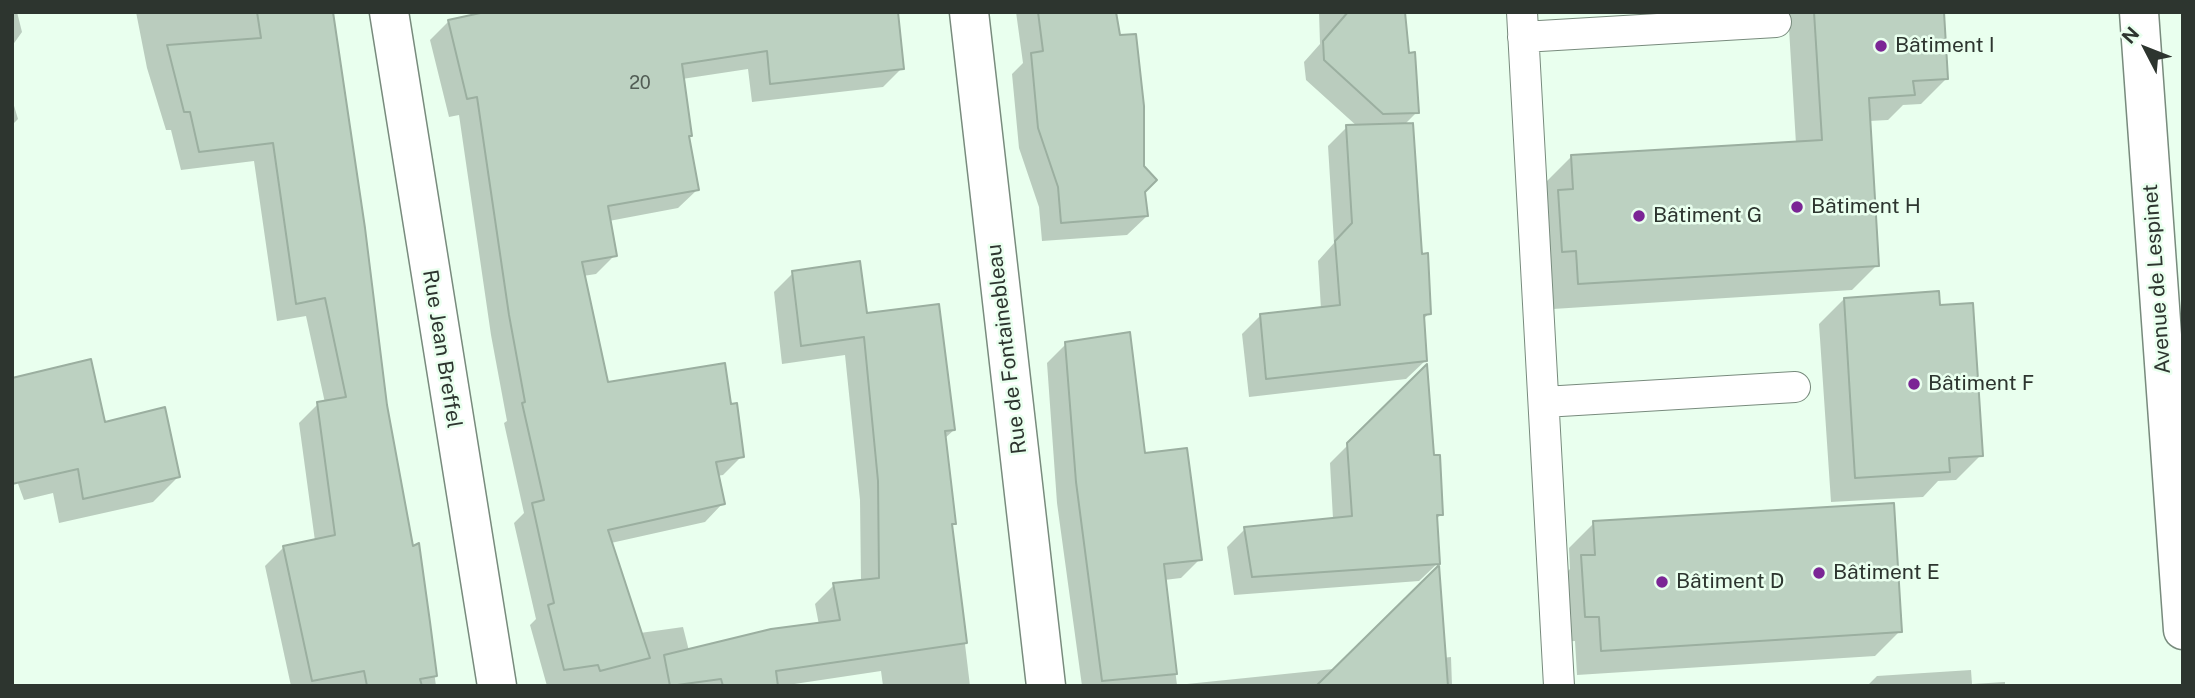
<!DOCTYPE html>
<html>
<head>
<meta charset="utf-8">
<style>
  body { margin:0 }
  #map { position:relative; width:2195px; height:698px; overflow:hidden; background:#e9ffee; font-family:"Public Sans",sans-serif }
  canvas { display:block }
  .frame { position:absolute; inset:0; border:14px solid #2d352f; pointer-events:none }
  .north { position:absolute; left:2111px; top:14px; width:70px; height:70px; -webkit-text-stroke:5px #e9ffee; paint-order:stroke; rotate:312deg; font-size:19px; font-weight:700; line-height:28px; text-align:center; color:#2d352f }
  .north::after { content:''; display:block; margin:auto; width:24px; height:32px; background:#2d352f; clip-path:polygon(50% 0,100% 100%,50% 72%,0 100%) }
</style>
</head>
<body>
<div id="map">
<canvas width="2195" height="698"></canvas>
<div class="frame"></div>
<div class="north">N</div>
</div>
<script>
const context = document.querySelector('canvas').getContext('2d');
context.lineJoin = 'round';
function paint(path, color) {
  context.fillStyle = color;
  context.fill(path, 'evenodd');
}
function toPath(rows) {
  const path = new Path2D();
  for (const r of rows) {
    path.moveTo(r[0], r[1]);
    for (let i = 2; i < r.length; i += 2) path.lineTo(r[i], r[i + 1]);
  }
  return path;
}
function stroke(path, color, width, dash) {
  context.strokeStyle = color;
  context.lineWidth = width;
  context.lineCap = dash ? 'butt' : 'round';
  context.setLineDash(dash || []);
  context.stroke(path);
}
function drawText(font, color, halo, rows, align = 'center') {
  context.font = font + ' "Public Sans",sans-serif';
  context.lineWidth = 5;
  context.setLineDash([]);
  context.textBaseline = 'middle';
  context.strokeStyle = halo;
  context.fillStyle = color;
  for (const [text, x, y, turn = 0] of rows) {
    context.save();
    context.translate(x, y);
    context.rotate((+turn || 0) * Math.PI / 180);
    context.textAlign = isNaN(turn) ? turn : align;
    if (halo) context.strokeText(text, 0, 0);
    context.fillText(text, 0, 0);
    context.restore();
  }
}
paint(toPath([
  [12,12,17,12,22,32,12,46],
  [136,12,330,12,385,405,411,549,417,546,436,686,291,686,265,566,284,547,315,541,299,423,318,404,325,403,306,316,277,321,254,161,181,170,171,130,166,130,147,68],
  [494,12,902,68,883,87,752,102,748,69,682,79,690,135,688,138,697,190,678,208,609,221,615,255,596,274,583,276,607,384,729,406,742,456,723,475,717,476,723,503,705,522,611,543,640,633,683,627,689,651,819,625,815,604,834,585,861,582,860,500,845,355,782,364,774,292,793,273,865,315,954,430,944,439,954,523,951,527,970,686,883,686,881,671,781,686,547,686,530,625,536,619,514,523,524,513,504,423,507,421,491,335,459,115,449,117,430,40,449,21],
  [1016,12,1115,12,1147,216,1127,235,1042,241,1039,207,1019,148,1012,74,1023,63],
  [1319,12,1404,12,1406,55,1417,112,1404,125,1429,313,1423,320,1425,361,1406,379,1249,397,1242,334,1261,315,1321,309,1318,261,1334,243,1328,146,1347,127,1358,127,1306,80,1304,62,1320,44],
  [1788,12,1942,12,1946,79,1921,104,1903,105,1888,120,1869,121,1877,265,1852,290,1553,309,1552,275,1537,276,1534,217,1548,203,1546,182,1571,157,1796,144],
  [12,99,18,119,12,125],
  [1844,299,1939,307,1981,455,1956,480,1938,481,1923,497,1831,502,1819,324],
  [1066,344,1144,455,1200,559,1181,578,1164,580,1177,685,1451,657,1452,686,1082,686,1057,503,1047,363],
  [1425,368,1433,457,1442,514,1435,520,1438,563,1419,581,1234,595,1227,547,1245,529,1333,519,1330,463],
  [103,424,178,477,153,502,59,523,53,493,24,500,17,481],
  [1594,523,1900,631,1875,656,1577,675,1575,641,1560,642,1557,582,1570,569,1569,548],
  [1971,670,1972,684,2005,682,2005,686,1867,686,1877,676]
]), '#0003');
const building = toPath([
  [257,12,333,12,365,228,387,405,413,546,419,543,430,622,437,676,420,679,422,686,367,686,364,671,312,681,283,546,335,535,317,402,346,397,325,298,296,304,273,143,199,152,190,112,184,112,167,45,261,38,257,12],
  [485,12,898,12,904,69,770,84,767,51,682,64,692,136,689,136,699,190,608,206,617,256,582,262,608,382,725,363,731,404,737,403,744,457,716,462,725,504,608,530,650,658,600,671,598,665,564,670,548,605,554,603,532,503,544,500,522,403,525,402,509,315,477,97,467,99,448,20,485,12],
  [1038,12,1116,12,1120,35,1136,34,1144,106,1144,166,1157,180,1145,192,1148,216,1061,223,1058,187,1038,128,1031,53,1043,51,1038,12],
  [1348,12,1405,12,1409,53,1415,52,1419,113,1383,114,1324,60,1323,41,1348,12],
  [1814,12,1944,12,1948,79,1913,81,1915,95,1869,98,1879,266,1578,284,1576,251,1562,252,1558,190,1573,189,1571,155,1822,140,1814,12],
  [1413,123,1422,254,1428,253,1431,314,1424,315,1427,361,1266,379,1260,314,1340,305,1335,241,1352,223,1346,125,1413,123],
  [860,261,867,313,939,304,955,430,945,431,956,524,952,524,967,643,776,671,778,686,723,686,721,679,670,686,664,655,771,629,840,620,833,583,879,578,878,481,864,337,801,346,792,271,860,261],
  [1939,291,1940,305,1973,303,1983,456,1949,458,1950,472,1855,478,1844,298,1939,291],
  [1130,332,1145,453,1187,448,1202,560,1164,564,1177,674,1102,681,1076,482,1065,342,1130,332],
  [91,359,105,422,165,407,180,477,83,499,78,469,12,484,12,378,91,359],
  [1427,364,1434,455,1440,455,1443,515,1437,515,1440,564,1252,577,1244,527,1352,516,1347,443,1427,364],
  [1894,503,1902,632,1601,651,1599,617,1585,617,1581,555,1595,555,1593,521,1894,503],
  [1439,565,1448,686,1316,686,1439,565]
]);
paint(building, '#bcd1c1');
stroke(building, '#9bafa0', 2);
const service = toPath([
  [1522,12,1559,686],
  [1523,37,1776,22],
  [1544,402,1795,387]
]);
const minor = toPath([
  [389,12,497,686],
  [969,12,1046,686],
  [2139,12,2183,630]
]);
stroke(service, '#788b7d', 32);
stroke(minor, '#788b7d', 41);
stroke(service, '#fff', 30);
stroke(minor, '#fff', 38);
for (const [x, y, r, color] of [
  [1881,46,7,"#7b2695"],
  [1797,207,7,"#7b2695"],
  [1639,216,7,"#7b2695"],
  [1914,384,7,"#7b2695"],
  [1819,573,7,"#7b2695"],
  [1662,582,7,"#7b2695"]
]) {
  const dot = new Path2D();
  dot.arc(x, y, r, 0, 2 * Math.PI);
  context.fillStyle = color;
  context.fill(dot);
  stroke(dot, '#e9ffee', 2.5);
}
drawText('18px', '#515c54', null, [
  ["20",640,83]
]);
drawText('21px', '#2d352f', '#e9ffee', [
  ["Bâtiment I",1895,46],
  ["Bâtiment H",1811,207],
  ["Bâtiment G",1653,216],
  ["Bâtiment F",1928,384],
  ["Bâtiment E",1833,573],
  ["Bâtiment D",1676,582]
], 'left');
drawText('21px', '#2d352f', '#e9ffee', [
  ["Avenue de Lespinet",2157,279,-94],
  ["Rue Jean Breffel",442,349,81],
  ["Rue de Fontainebleau",1007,349,-97]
]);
</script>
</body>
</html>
